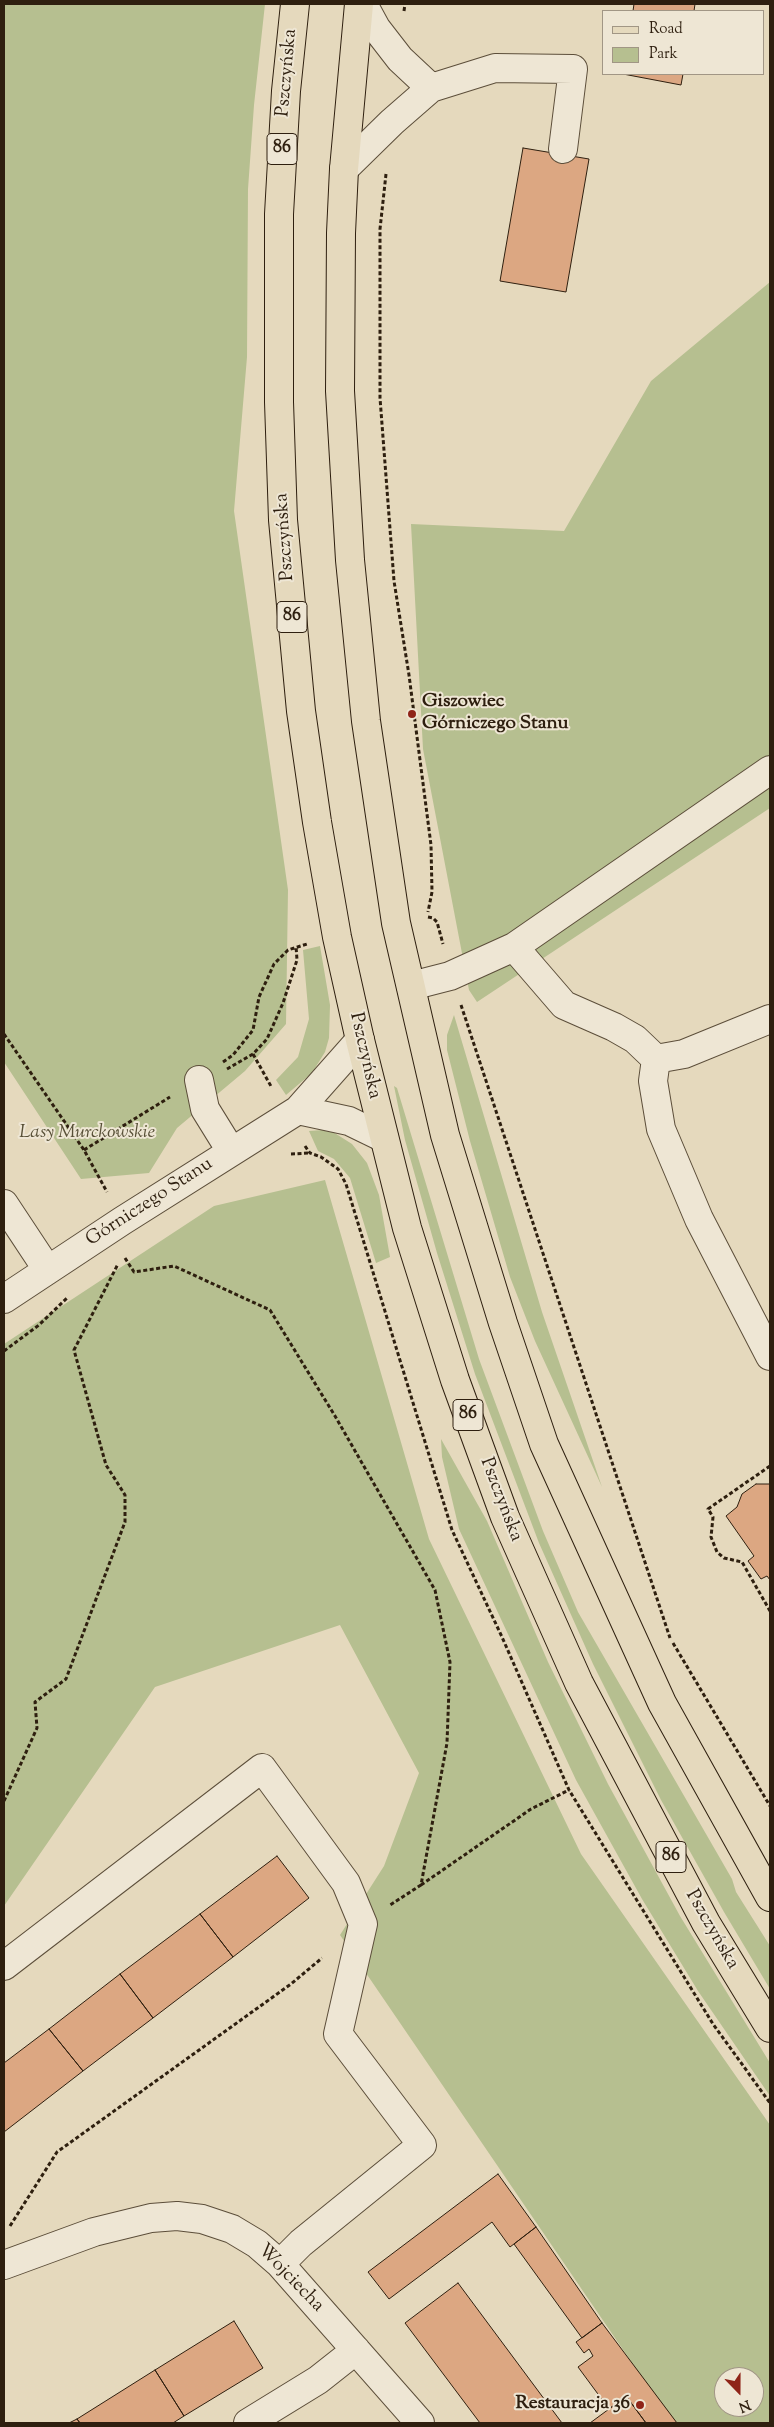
<!DOCTYPE html>
<html>
<head>
<meta charset="utf-8">
<style>
  body { margin:0 }
  #map { position:relative; width:774px; height:2427px; overflow:hidden; background:#e5d9bd; font-family:"Sorts Mill Goudy",serif }
  canvas { display:block }
  .frame { position:absolute; inset:0; border:5px solid #2e1f0f; pointer-events:none }
  .legend { position:absolute; left:602px; top:10px; width:162px; height:65px; box-sizing:border-box; background:#eee6d4; border:1px solid #a19685; margin:0; padding:6px 9px; list-style:none; font-size:15px; color:#2e1f0f }
  .legend li { display:flex; align-items:center; gap:10px; height:25px }
  .legend b { width:25px; border:1px solid #a19685 }
  .north { position:absolute; left:714px; top:2367px; width:50px; height:50px; box-sizing:border-box; background:#eee6d4; border:1px solid #a19685; border-radius:50%; rotate:158deg; font-size:14px; font-weight:700; line-height:20px; text-align:center; color:#2e1f0f }
  .north::after { content:''; display:block; margin:auto; width:18px; height:22px; background:#8f2418; clip-path:polygon(50% 0,100% 100%,50% 72%,0 100%) }
</style>
</head>
<body>
<div id="map">
<canvas width="774" height="2427"></canvas>
<div class="frame"></div>
<ul class="legend">
<li><b style="height:6px;background:#e5d9bd"></b>Road</li>
<li><b style="height:14px;background:#b6bf90"></b>Park</li>
</ul>
<div class="north">N</div>
</div>
<script>
const context = document.querySelector('canvas').getContext('2d');
context.lineJoin = 'round';
function paint(path, color) {
  context.fillStyle = color;
  context.fill(path, 'evenodd');
}
function toPath(rows) {
  const path = new Path2D();
  for (const r of rows) {
    path.moveTo(r[0], r[1]);
    for (let i = 2; i < r.length; i += 2) path.lineTo(r[i], r[i + 1]);
  }
  return path;
}
function stroke(path, color, width, dash) {
  context.strokeStyle = color;
  context.lineWidth = width;
  context.lineCap = dash ? 'butt' : 'round';
  context.setLineDash(dash || []);
  context.stroke(path);
}
function drawText(font, color, halo, rows, align = 'center') {
  context.font = font + ' "Sorts Mill Goudy",serif';
  context.lineWidth = 4;
  context.setLineDash([]);
  context.textBaseline = 'middle';
  context.strokeStyle = halo;
  context.fillStyle = color;
  for (const [text, x, y, turn = 0] of rows) {
    context.save();
    context.translate(x, y);
    context.rotate((+turn || 0) * Math.PI / 180);
    context.textAlign = isNaN(turn) ? turn : align;
    if (halo) context.strokeText(text, 0, 0);
    context.fillText(text, 0, 0);
    context.restore();
  }
}
paint(toPath([
  [4,4,265,4,254,105,248,189,247,357,234,511,288,890,286,1024,245,1071,177,1128,149,1173,81,1179,4,1062],
  [770,282,770,808,477,1002,469,990,423,749,411,524,564,531,651,381],
  [320,946,330,1005,329,1038,325,1052,312,1073,286,1095,276,1080,298,1057,309,1019,303,950],
  [454,1015,542,1312,602,1487,535,1341,510,1277,470,1141,447,1050,447,1035],
  [394,1086,397,1088,479,1359,543,1531,578,1612,732,1879,736,1892,770,1946,770,1989,724,1912,661,1800,593,1664,539,1543,475,1374,437,1253,405,1140],
  [323,1130,333,1132,352,1144,367,1163,379,1195,390,1257,376,1263,350,1178,334,1159,318,1151,309,1131],
  [325,1180,429,1539,581,1854,770,2125,770,2423,673,2423,340,1935,384,1866,419,1773,340,1625,155,1687,4,1906,4,1344,214,1206],
  [724,2377,754,2377,754,2407,724,2407],
  [441,1439,487,1521,548,1662,608,1784,680,1916,770,2063,770,2096,698,1991,642,1899,576,1780,459,1529,442,1457]
]), '#b6bf90');
const building = toPath([
  [634,4,695,4,694,11,633,11,634,4],
  [623,74,683,74,681,85,623,74],
  [523,148,589,159,566,292,500,281,523,148],
  [756,1484,770,1484,770,1580,767,1576,761,1579,748,1561,754,1556,726,1516,737,1507,742,1494,756,1484],
  [277,1856,309,1898,233,1957,200,1914,277,1856],
  [200,1914,233,1957,153,2018,120,1974,200,1914],
  [120,1974,153,2018,83,2071,49,2029,120,1974],
  [49,2029,83,2071,4,2132,4,2063,49,2029],
  [498,2174,536,2227,510,2247,492,2222,389,2299,368,2272,498,2174],
  [536,2227,602,2323,582,2338,514,2244,536,2227],
  [458,2283,562,2423,480,2423,405,2323,458,2283],
  [234,2321,263,2368,184,2416,155,2370,234,2321],
  [602,2323,677,2423,646,2423,626,2396,609,2409,578,2367,593,2356,589,2349,584,2353,576,2342,602,2323],
  [155,2370,184,2416,173,2423,80,2423,77,2419,155,2370],
  [626,2396,646,2423,590,2423,609,2409,626,2396],
  [77,2419,80,2423,69,2423,77,2419]
]);
paint(building, '#dca782');
stroke(building, '#2e1f0f', 1);
const minor = toPath([
  [363,4,376,28,400,59,431,88],
  [344,169,392,122,431,88,495,68,573,69,563,149],
  [514,947,564,1005,614,1027,635,1039,656,1059,653,1081,661,1129,699,1219,770,1356],
  [411,986,450,976,514,947,770,770],
  [656,1059,684,1054,770,1019],
  [199,1080,205,1109,231,1151],
  [298,1110,349,1121,384,1138],
  [4,1204,47,1269],
  [4,1299,122,1221,298,1110,360,1040],
  [4,1966,262,1768,346,1883,363,1924,338,2034,422,2145,301,2243,280,2264],
  [4,2265,94,2232,151,2218,177,2216,202,2219,232,2229,257,2244,280,2264,420,2423],
  [248,2423,318,2380,356,2350]
]);
const major = toPath([
  [295,4,286,91,279,214,279,402,283,520,301,711,317,822,337,937,360,1040,407,1228,455,1380,505,1517,579,1683,706,1923,770,2028],
  [359,4,344,169,341,233,340,391,350,560,366,721,396,923,445,1135,503,1323,544,1444,662,1703,770,1897]
]);
stroke(minor, '#5c4e3a', 30);
stroke(major, '#2e1f0f', 30);
stroke(toPath([
  [404,11,405,4],
  [386,174,380,229,380,398,394,581,409,675,431,845,432,892,428,912],
  [428,917,433,918,437,922,443,944],
  [461,1005,670,1638],
  [4,1034,84,1150,107,1192],
  [253,1054,272,1088],
  [223,1062,233,1055,253,1030,259,997,274,964,288,950,307,944],
  [227,1069,253,1054,267,1039,283,1003,297,960,296,946],
  [305,1146,310,1153,321,1157,338,1169,346,1184,452,1530,502,1637,569,1790,713,2024,770,2103],
  [84,1150,170,1097],
  [291,1154,310,1153],
  [125,1258,134,1272,174,1266,270,1310,335,1416,435,1590,450,1662,447,1743,421,1885,390,1905],
  [4,1351,39,1325,68,1297],
  [770,1466,708,1509,713,1517,711,1537,717,1552,724,1558,742,1562,770,1611],
  [673,1643,770,1806],
  [4,1801,37,1728,35,1702,66,1679,125,1522,125,1495,106,1465,74,1350,118,1264],
  [421,1885,531,1809,569,1790],
  [10,2226,57,2152,291,1984,322,1958]
]), '#2e1f0f', 3, [4, 2.5]);
stroke(minor, '#eee6d4', 28);
stroke(major, '#e5d9bd', 28);
for (const [x, y, r, color] of [
  [412,714,5,"#8f2418"],
  [640,2405,5,"#8f2418"]
]) {
  const dot = new Path2D();
  dot.arc(x, y, r, 0, 2 * Math.PI);
  context.fillStyle = color;
  context.fill(dot);
  stroke(dot, '#eee6d4', 2);
}
for (const [x, y, w] of [
  [282,149,30],
  [292,617,30],
  [468,1415,30],
  [671,1857,30]
]) {
  const box = new Path2D();
  box.roundRect(x - w / 2, y - 15.5, w, 31, 4);
  context.fillStyle = '#eee6d4';
  context.fill(box);
  stroke(box, '#2e1f0f', 1);
}
drawText('bold 18px', '#2e1f0f', null, [
  ["86",282,149],
  ["86",292,617],
  ["86",468,1415],
  ["86",671,1857]
]);
drawText('19px', '#2e1f0f', '#eee6d4', [
  ["Pszczyńska",288,73,-85],
  ["Pszczyńska",286,537,-94],
  ["Pszczyńska",364,1056,77],
  ["Górniczego Stanu",150,1203,-33],
  ["Pszczyńska",500,1500,69],
  ["Pszczyńska",711,1930,60],
  ["Wojciecha",290,2279,46]
]);
drawText('bold 19px', '#2e1f0f', '#eee6d4', [
  ["Giszowiec",422,703],
  ["Górniczego Stanu",422,725],
  ["Restauracja 36",630,2405,"right"]
], 'left');
drawText('italic 19px', '#574f36', '#eee6d4', [
  ["Lasy Murckowskie",87,1134]
]);
</script>
</body>
</html>
